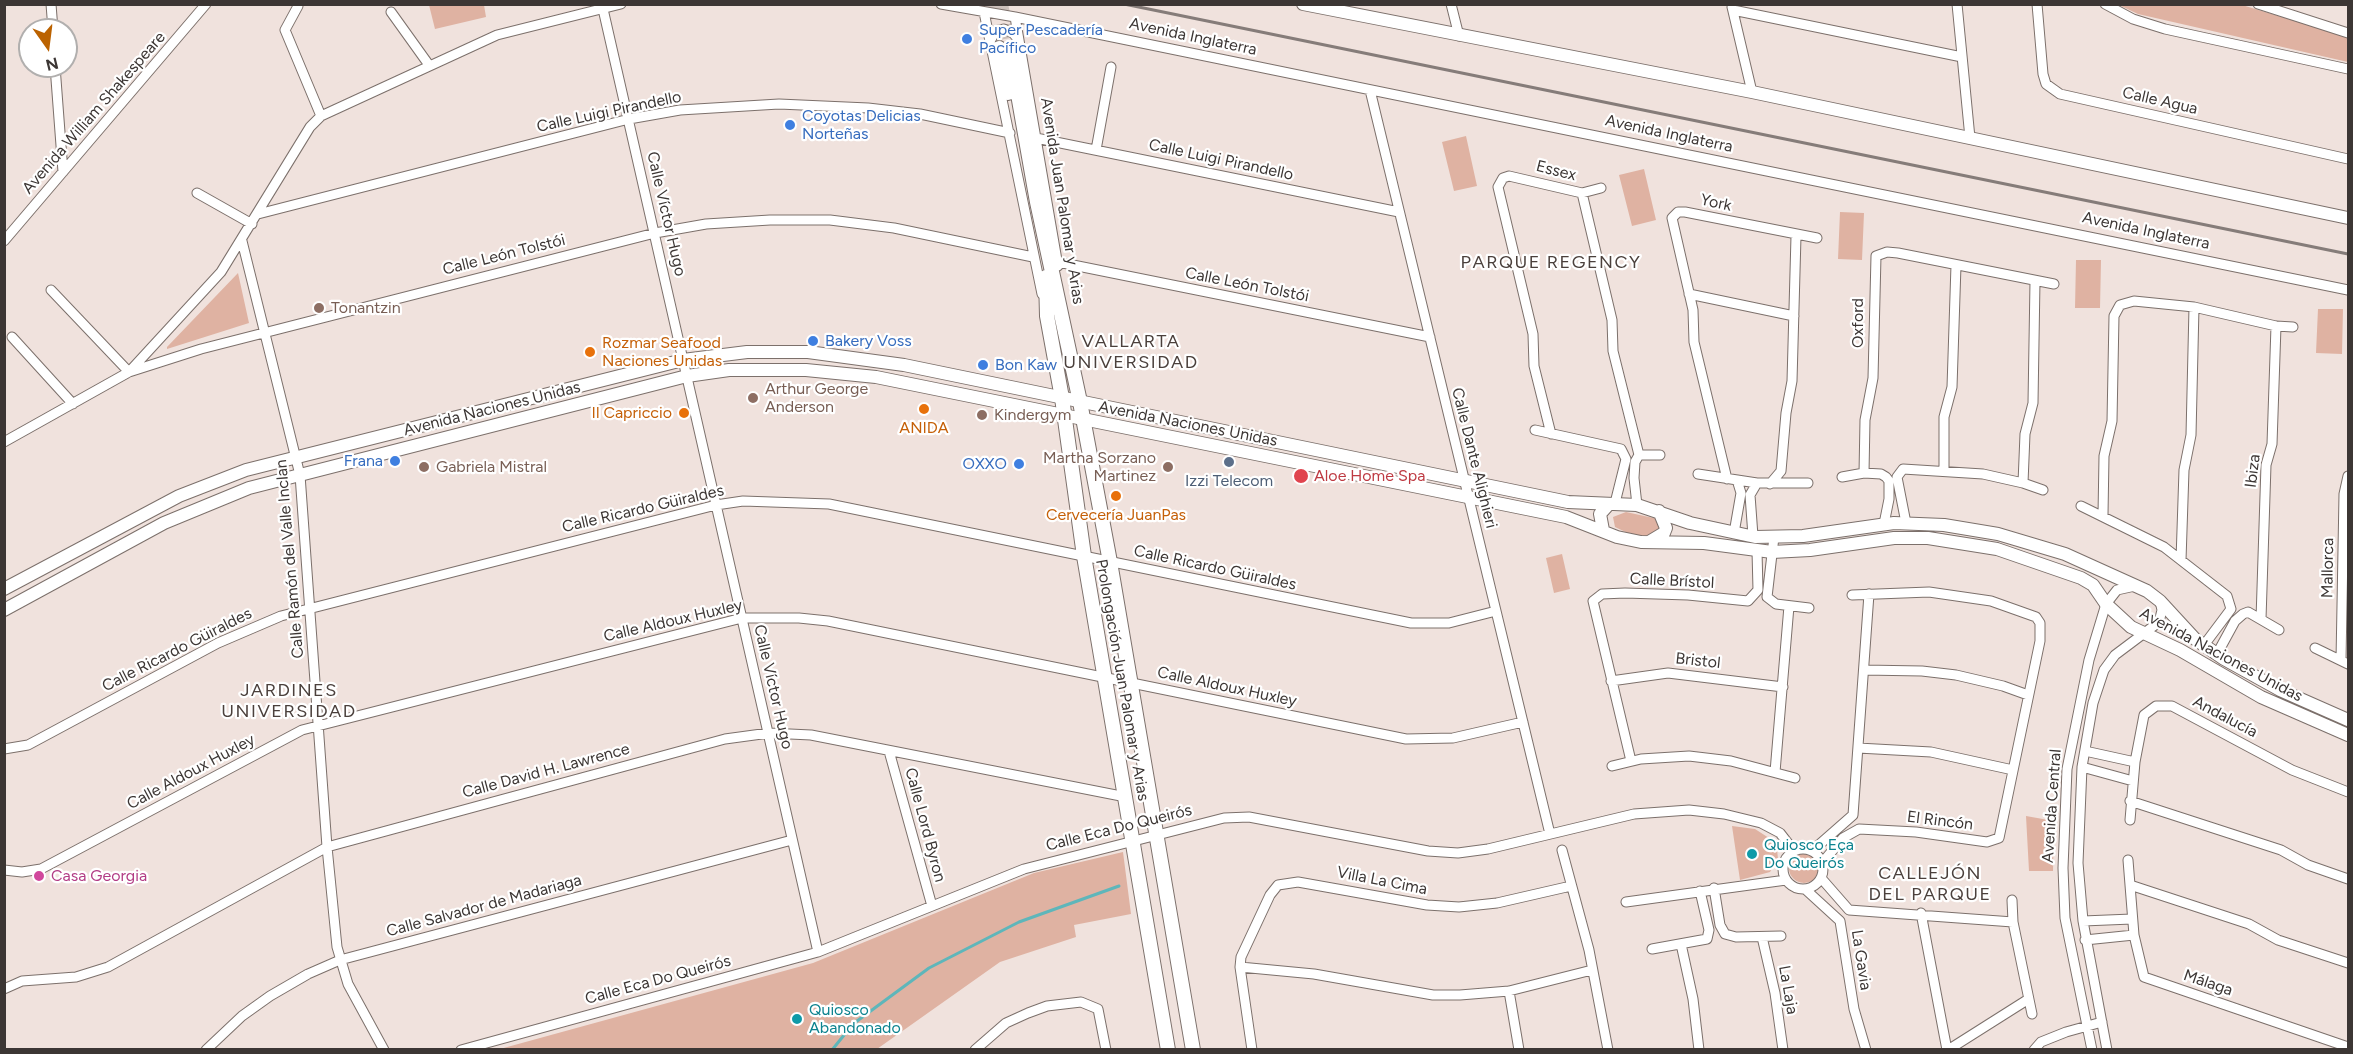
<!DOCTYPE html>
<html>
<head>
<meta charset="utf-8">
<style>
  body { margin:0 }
  #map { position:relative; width:2353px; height:1054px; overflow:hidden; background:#f0e2dd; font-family:Figtree,sans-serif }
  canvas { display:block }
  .frame { position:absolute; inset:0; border:6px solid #3c3634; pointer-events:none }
  .north { position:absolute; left:18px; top:18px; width:60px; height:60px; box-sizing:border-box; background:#fff; border:2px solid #b1afae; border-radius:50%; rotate:166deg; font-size:16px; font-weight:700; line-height:24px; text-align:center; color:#3c3634 }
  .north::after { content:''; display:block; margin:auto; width:21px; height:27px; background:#bb6200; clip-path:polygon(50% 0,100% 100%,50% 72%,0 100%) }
</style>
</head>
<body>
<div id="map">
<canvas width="2353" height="1054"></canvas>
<div class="frame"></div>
<div class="north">N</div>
</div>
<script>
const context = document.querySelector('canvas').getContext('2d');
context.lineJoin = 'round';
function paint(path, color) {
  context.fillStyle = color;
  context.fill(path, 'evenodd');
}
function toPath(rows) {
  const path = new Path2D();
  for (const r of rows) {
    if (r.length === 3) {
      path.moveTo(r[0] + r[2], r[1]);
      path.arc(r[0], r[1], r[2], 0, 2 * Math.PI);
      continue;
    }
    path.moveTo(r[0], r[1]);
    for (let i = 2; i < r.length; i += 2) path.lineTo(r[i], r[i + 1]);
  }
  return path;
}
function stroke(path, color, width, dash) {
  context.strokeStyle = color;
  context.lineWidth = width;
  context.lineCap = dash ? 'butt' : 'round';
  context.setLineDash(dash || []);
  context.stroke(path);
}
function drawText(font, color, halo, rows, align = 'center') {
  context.font = font + ' Figtree,sans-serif';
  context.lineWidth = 4.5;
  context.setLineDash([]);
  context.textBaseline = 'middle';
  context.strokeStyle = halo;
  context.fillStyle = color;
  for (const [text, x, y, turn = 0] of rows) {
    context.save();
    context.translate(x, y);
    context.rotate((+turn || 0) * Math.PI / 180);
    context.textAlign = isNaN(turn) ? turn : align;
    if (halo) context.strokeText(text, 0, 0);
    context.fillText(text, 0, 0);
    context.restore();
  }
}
paint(toPath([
  [429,5,484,5,486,17,435,29],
  [2119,5,2242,5,2348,37,2348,62,2138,14],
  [1466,136,1477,186,1454,191,1442,142],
  [1644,169,1656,220,1632,226,1619,175],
  [1840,212,1864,213,1862,260,1838,259],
  [2076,260,2101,260,2100,308,2075,308],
  [238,273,249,323,167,349,167,347],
  [2318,309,2343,309,2342,354,2316,353],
  [1626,512,1658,519,1662,524,1655,537,1634,536,1615,527,1613,517],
  [1562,554,1570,589,1554,593,1546,558],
  [2026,816,2054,821,2053,871,2029,871],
  [1732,826,1755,829,1769,838,1777,849,1778,859,1770,872,1740,880],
  [1123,852,1131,914,1074,925,1076,937,1000,962,877,1049,500,1049,813,963,1034,873],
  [1804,868,15]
]), '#dfb2a2');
stroke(toPath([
  [832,1050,853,1024,929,968,1019,922,1119,886]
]), '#5eb6ba', 3);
stroke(toPath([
  [992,4,999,48],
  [1001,4,1010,49]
]), '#ccc0bb', 14, [14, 7]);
const minor = toPath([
  [51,4,53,30],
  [941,4,1015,17,2348,290],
  [1451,4,1459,36],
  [1957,4,1970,138],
  [2037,4,2043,74,2046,84,2060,94,2348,159],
  [2105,4,2133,19,2165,29,2348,69],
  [2258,4,2348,33],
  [298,6,285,30,321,116],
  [1732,7,1752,92],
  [603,9,818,952],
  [1733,10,1962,57],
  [391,12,429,65],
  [984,12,1042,294],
  [1015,17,1058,266],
  [989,43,995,32,1004,29,1013,33,1018,39],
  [55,66,63,172],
  [1370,90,1550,834],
  [1036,138,1399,212],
  [1096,150,1111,67],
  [197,193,252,224],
  [1582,193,1612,320,1613,351,1639,455,1635,462,1634,478,1637,505],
  [258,214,629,119,680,110,779,104,868,108,920,114,1010,133],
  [4,241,206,4],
  [242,241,300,475,327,847,337,947,348,984,384,1050],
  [1058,262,1430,337],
  [51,290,129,372],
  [1689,294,1794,316],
  [12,337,73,404],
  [129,372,221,272,310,127,321,116,497,35,621,4],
  [1535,430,1621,449,1626,459,1615,503],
  [1551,434,1534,366,1533,334,1498,187,1503,178,1509,176,1582,193,1601,188],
  [4,442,129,372,201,349,655,233,706,224,770,220,830,220,894,228,1033,257],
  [1639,455,1660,455],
  [1944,471,1944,417,1952,387,1956,265],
  [1864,473,1865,420,1873,378,1876,256,1887,252,1898,253,2054,284],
  [1698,474,1757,483,1808,483],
  [1842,477,1864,473,1881,474,1886,477,1889,481,1889,499,1884,524],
  [1727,479,1694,342,1693,310,1672,218,1678,212,1685,212,1817,238],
  [2023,483,2025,434,2033,403,2035,281],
  [1770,484,1781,471,1786,413,1792,381,1796,236],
  [2081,506,2164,547,2227,596,2231,609,2204,645],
  [2103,515,2104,456,2112,421,2114,316,2120,305,2134,301,2194,307,2276,326,2293,327],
  [1906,523,1897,477,1903,469,1983,474,2023,483,2043,490],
  [1734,533,1741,493,1737,480],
  [1753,536,1750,495,1757,483],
  [1774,537,1767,597,1776,604,1809,608],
  [2181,560,2184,470,2191,435,2194,307],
  [2261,619,2266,465,2272,444,2276,326],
  [2315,648,2348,664],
  [2217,654,2235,621,2243,614,2248,612,2279,630],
  [2341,660,2344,494,2348,476],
  [1864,670,1922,671,1956,675,2003,686,2028,695],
  [1611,681,1668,673,1783,687],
  [1858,748,1931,752,2013,770],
  [4,749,28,745,218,643,281,616,716,505,743,501,829,504,1411,623,1449,623,1496,611],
  [889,751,932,906],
  [2085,751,2135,762],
  [1631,761,1593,601,1602,594,1625,593,1688,595,1748,601,1758,590,1757,551],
  [1612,766,1641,759,1689,756,1731,761,1795,778],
  [2082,767,2133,781],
  [1775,772,1789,606],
  [2130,801,2281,850,2308,865,2348,879],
  [2130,820,2135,762,2144,715,2156,706,2172,706,2292,770,2348,792],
  [1803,869,20],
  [1562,850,1589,950,1608,1050],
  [1812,851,1853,815,1869,594],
  [2128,860,2134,935,2144,977,2348,1047],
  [1822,863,1843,838,1859,829,1916,832,1987,842,1999,838,2040,641,2040,623,2036,617,1991,601,1929,592,1852,595],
  [4,870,22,872,41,869,302,730,742,618,799,618,828,621,1406,739,1453,738,1523,722],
  [1821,878,1849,910,2013,922],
  [2130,885,2249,924,2278,940,2348,963],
  [1714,888,1720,925,1725,934,1736,937,1781,936],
  [1805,889,1840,921,1854,1009,1866,1050],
  [2012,900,2013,922,2032,1014],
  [1626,902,1786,880],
  [1921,913,1947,1050],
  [2083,921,2132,919],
  [1762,937,1775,993,1783,1050],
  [2085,940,2134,935],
  [1681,944,1693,999,1699,1050],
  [1652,949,1707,939,1709,930,1700,891],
  [1240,967,1314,974,1433,995,1460,995,1509,991,1592,970],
  [4,989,22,981,76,977,108,967,327,847,725,739,769,733,811,735,1126,797],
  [1509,991,1519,1050],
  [206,1050,242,1016,270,996,308,974,340,960,792,840],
  [461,1050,818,952,1024,869,1224,818,1249,817,1428,851,1458,853,1488,849,1634,814,1689,810,1724,814,1761,823,1780,833,1794,851],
  [975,1050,1006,1023,1028,1013,1047,1006,1081,1002,1098,1009,1106,1050],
  [1252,1050,1240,967,1241,957,1270,895,1278,885,1298,882,1427,905,1459,907,1497,903,1571,886],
  [1948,1050,2027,1000],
  [2034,1050,2041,1042,2066,1032,2102,1022],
  [2092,1050,2065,918,2063,868,2067,769,2089,660,2106,604,2117,590,2135,586],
  [2107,1050,2083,921,2078,863,2082,767,2093,703,2104,670,2115,655,2159,622,2162,610,2160,601]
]);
const tertiary = toPath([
  [1303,4,1752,92,2348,218],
  [1603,530,1600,514,1609,504],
  [1649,542,1664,533,1666,528,1659,511],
  [4,589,179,496,246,470,683,360,747,352,808,352,904,365,1568,502,1637,505,1690,523,1755,537,1803,536,1894,523,1944,525,1998,534,2065,554,2147,591,2160,601,2195,639,2224,659,2280,690,2348,720],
  [4,610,164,523,249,488,687,376,729,370,806,370,876,377,1566,517,1617,537,1641,542,1704,543,1772,552,1810,550,1894,538,1928,538,1997,549,2081,578,2093,585,2106,604,2131,627,2180,650,2261,697,2348,735]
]);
const secondary = toPath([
  [999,48,1008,93],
  [1010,49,1037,202,1080,402,1110,562,1193,1050],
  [1046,277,1047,316,1062,398,1084,556,1168,1050]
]);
stroke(minor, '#7c706b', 11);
stroke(tertiary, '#7c706b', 14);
stroke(secondary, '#7c706b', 16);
stroke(minor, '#fff', 9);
stroke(tertiary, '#fff', 12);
stroke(secondary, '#fff', 14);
stroke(toPath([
  [1124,4,2348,254]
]), '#857c79', 3);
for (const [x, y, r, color] of [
  [967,39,6,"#3f7fe0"],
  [790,125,6,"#3f7fe0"],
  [319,308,6,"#8d6e63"],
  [813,341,6,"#3f7fe0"],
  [590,352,6,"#e8710a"],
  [983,365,6,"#3f7fe0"],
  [753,398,6,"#8d6e63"],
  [924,409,6,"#e8710a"],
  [684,413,6,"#e8710a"],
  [982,415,6,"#8d6e63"],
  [395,461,6,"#3f7fe0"],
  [1229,462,6,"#5c6f8a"],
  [1019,464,6,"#3f7fe0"],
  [424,467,6,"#8d6e63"],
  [1168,467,6,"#8d6e63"],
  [1301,476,8,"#e0444e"],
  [1116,496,6,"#e8710a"],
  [1752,854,6,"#0f9aa8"],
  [39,876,6,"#d1479c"],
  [797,1019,6,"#0f9aa8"]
]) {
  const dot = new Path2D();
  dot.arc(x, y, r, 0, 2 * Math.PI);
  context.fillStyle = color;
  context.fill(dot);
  stroke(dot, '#fff', 2);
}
drawText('16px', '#366cbe', '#fff', [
  ["Super Pescadería",979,30],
  ["Pacífico",979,48],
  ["Coyotas Delicias",802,116],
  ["Norteñas",802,134],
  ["Bakery Voss",825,341],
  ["Bon Kaw",995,365],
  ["Frana",383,461,"right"],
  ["OXXO",1007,464,"right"]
], 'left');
drawText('16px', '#3c3634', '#fff', [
  ["Avenida Inglaterra",1193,37,12],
  ["Calle Agua",2160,101,13],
  ["Calle Luigi Pirandello",609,112,-12],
  ["Avenida William Shakespeare",94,113,-49],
  ["Avenida Inglaterra",1669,134,12],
  ["Calle Luigi Pirandello",1221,160,12],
  ["Essex",1556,171,14],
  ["Avenida Juan Palomar y Arias",1062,201,81],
  ["York",1716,203,12],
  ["Calle Víctor Hugo",666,214,77],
  ["Avenida Inglaterra",2146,231,12],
  ["Calle León Tolstói",504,255,-14],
  ["Calle León Tolstói",1247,285,11],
  ["Oxford",1858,323,-90],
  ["Avenida Naciones Unidas",492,409,-14],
  ["Avenida Naciones Unidas",1188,424,11],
  ["Calle Dante Alighieri",1474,458,76],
  ["Ibiza",2253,471,-83],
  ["Calle Ricardo Güiraldes",643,509,-13],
  ["Calle Ramón del Valle Inclan",290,559,-95],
  ["Calle Ricardo Güiraldes",1215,568,12],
  ["Mallorca",2328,568,-89],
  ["Calle Brístol",1672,581,3],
  ["Calle Aldoux Huxley",673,621,-13],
  ["Calle Ricardo Güiraldes",177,650,-27],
  ["Avenida Naciones Unidas",2221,655,28],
  ["Bristol",1698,661,6],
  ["Prolongación Juan Palomar y Arias",1122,680,80],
  ["Calle Víctor Hugo",773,687,77],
  ["Calle Aldoux Huxley",1227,687,12],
  ["Andalucía",2225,717,28],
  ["Calle David H. Lawrence",546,771,-15],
  ["Calle Aldoux Huxley",191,772,-28],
  ["Avenida Central",2052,806,-86],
  ["El Rincón",1940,821,7],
  ["Calle Lord Byron",925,825,75],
  ["Calle Eca Do Queirós",1119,828,-14],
  ["Villa La Cima",1382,881,11],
  ["Calle Salvador de Madariaga",484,906,-15],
  ["La Gavia",1861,960,81],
  ["Calle Eca Do Queirós",658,980,-15],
  ["Málaga",2208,983,19],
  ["La Laja",1788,990,80]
]);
drawText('16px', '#785e54', '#fff', [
  ["Tonantzin",331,308],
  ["Arthur George",765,389],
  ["Anderson",765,407],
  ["Kindergym",994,415],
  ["Martha Sorzano",1156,458,"right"],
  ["Martinez",1156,476,"right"],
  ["Gabriela Mistral",436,467]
], 'left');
drawText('16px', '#c56008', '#fff', [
  ["Rozmar Seafood",602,343,"left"],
  ["Naciones Unidas",602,361,"left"],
  ["Il Capriccio",672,413,"right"],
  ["ANIDA",924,428],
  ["Cervecería JuanPas",1116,515]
]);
drawText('16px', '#be3a42', '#fff', [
  ["Aloe Home Spa",1314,476]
], 'left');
drawText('16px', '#4e5e75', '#fff', [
  ["Izzi Telecom",1229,481]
]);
drawText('16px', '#0d838f', '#fff', [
  ["Quiosco Eça",1764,845],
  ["Do Queirós",1764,863],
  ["Quiosco",809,1010],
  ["Abandonado",809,1028]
], 'left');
drawText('16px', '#b23c85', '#fff', [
  ["Casa Georgia",51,876]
], 'left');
context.letterSpacing = '1.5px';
drawText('18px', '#4b403c', '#fff', [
  ["PARQUE REGENCY",1551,263],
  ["VALLARTA",1131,342],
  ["UNIVERSIDAD",1131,363],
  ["JARDINES",289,691],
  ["UNIVERSIDAD",289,712],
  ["CALLEJÓN",1930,874],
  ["DEL PARQUE",1930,895]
]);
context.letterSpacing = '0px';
</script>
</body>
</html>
